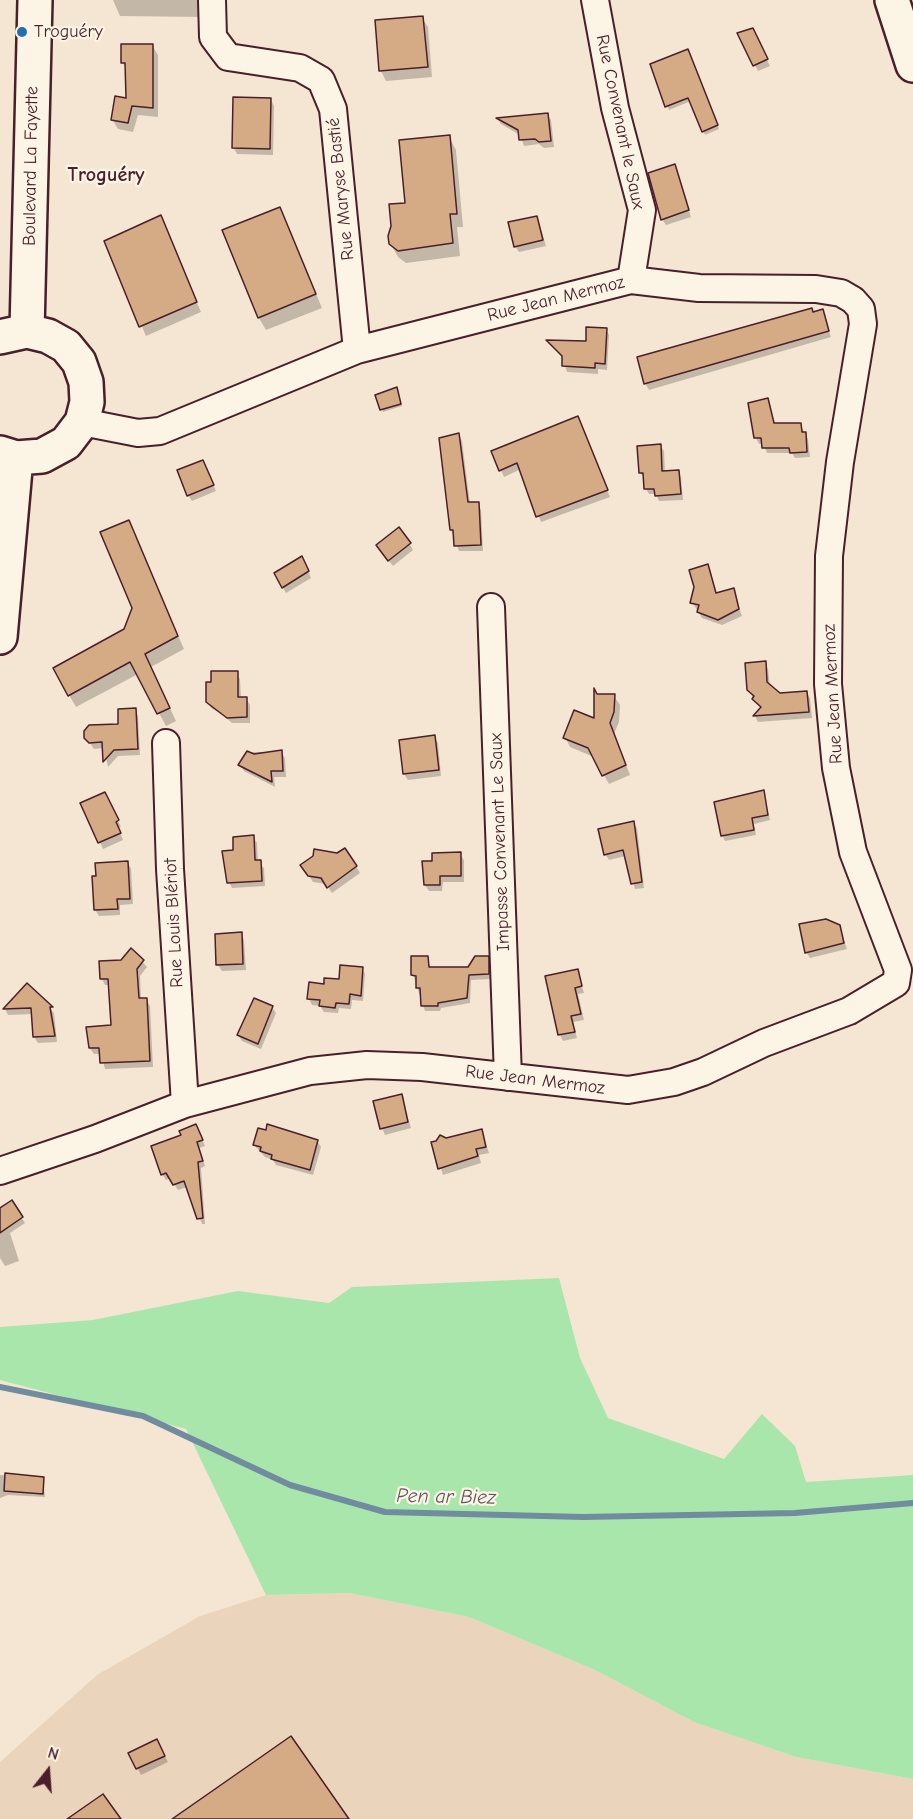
<!DOCTYPE html>
<html>
<head>
<meta charset="utf-8">
<style>
  body { margin:0 }
  #map { position:relative; width:913px; height:1819px; overflow:hidden; background:#f4e6d2; font-family:"Comic Neue",sans-serif }
  canvas { display:block }
  .north { position:absolute; left:18px; top:1741px; width:60px; height:60px; -webkit-text-stroke:4px #fcf5e5; paint-order:stroke; rotate:17deg; font-size:16px; font-weight:700; line-height:24px; text-align:center; color:#4a1f2b }
  .north::after { content:''; display:block; margin:auto; width:21px; height:27px; background:#4a1f2b; clip-path:polygon(50% 0,100% 100%,50% 72%,0 100%) }
</style>
</head>
<body>
<div id="map">
<canvas width="913" height="1819"></canvas>
<div class="north">N</div>
</div>
<script>
const context = document.querySelector('canvas').getContext('2d');
context.lineJoin = 'round';
function paint(path, color) {
  context.fillStyle = color;
  context.fill(path, 'evenodd');
}
function toPath(rows) {
  const path = new Path2D();
  for (const r of rows) {
    path.moveTo(r[0], r[1]);
    for (let i = 2; i < r.length; i += 2) path.lineTo(r[i], r[i + 1]);
  }
  return path;
}
function stroke(path, color, width, dash) {
  context.strokeStyle = color;
  context.lineWidth = width;
  context.lineCap = dash ? 'butt' : 'round';
  context.setLineDash(dash || []);
  context.stroke(path);
}
function drawText(font, color, halo, rows, align = 'center') {
  context.font = font + ' "Comic Neue",sans-serif';
  context.lineWidth = 4.5;
  context.setLineDash([]);
  context.textBaseline = 'middle';
  context.strokeStyle = halo;
  context.fillStyle = color;
  for (const [text, x, y, turn = 0] of rows) {
    context.save();
    context.translate(x, y);
    context.rotate((+turn || 0) * Math.PI / 180);
    context.textAlign = isNaN(turn) ? turn : align;
    if (halo) context.strokeText(text, 0, 0);
    context.fillText(text, 0, 0);
    context.restore();
  }
}
paint(toPath([
  [349,1593,469,1617,595,1670,694,1722,796,1757,913,1779,913,1819,0,1819,0,1762,97,1675,200,1616,266,1595]
]), '#ead4bb');
paint(toPath([
  [559,1278,580,1358,608,1418,724,1459,762,1414,795,1446,806,1482,913,1475,913,1779,796,1757,694,1722,595,1670,469,1617,349,1593,266,1595,186,1429,0,1380,0,1327,93,1320,238,1291,329,1303,352,1287]
]), '#a9e6ac');
paint(toPath([
  [113,0,203,0,203,17,120,16],
  [422,18,428,27,432,77,386,81,381,71],
  [739,34,756,36,770,66,758,71],
  [152,45,158,55,158,117,138,115,133,132,118,129,112,119,127,99,127,71,123,63],
  [689,55,719,129,705,135,691,101,669,110,652,65],
  [271,100,274,106,273,155,237,154,233,147],
  [547,114,551,120,554,147,544,148,539,144,524,146,520,135,501,124,498,119],
  [449,137,456,150,463,227,457,227,460,256,406,263,398,257,390,243,406,204],
  [677,172,691,217,666,225,662,219],
  [280,208,322,308,266,330,259,318],
  [160,217,201,312,146,336,106,242],
  [537,217,546,246,519,252,515,246],
  [822,311,831,337,649,390,645,383],
  [606,329,609,335,607,370,598,369,598,374,567,372,563,359,549,341,587,343],
  [398,392,402,406,383,412,377,396],
  [767,400,775,424,800,424,808,439,810,457,795,458,792,453,767,453,763,443,759,444,756,438],
  [581,424,610,497,541,522,521,469,504,477,493,452],
  [459,435,462,441,470,504,478,504,481,510,483,551,459,551,451,530],
  [660,445,664,451,665,472,678,471,681,477,683,500,659,501,656,494,649,494,646,489,645,478,640,473],
  [206,468,216,491,192,501,188,495],
  [128,522,184,649,151,667,176,721,166,726,138,674,76,707,69,695,125,630,134,608],
  [409,543,413,550,393,566,381,551],
  [305,564,311,578,286,593,276,574],
  [708,566,717,594,733,590,742,616,722,625,702,618,692,602],
  [765,663,768,669,770,686,779,694,806,692,810,698,812,718,758,722,755,716,761,709,748,690],
  [237,673,240,679,241,699,246,699,250,705,250,723,232,723,223,715,211,708,208,702],
  [597,695,614,696,620,705,619,722,614,734,630,775,609,784,594,757,570,747,565,737,595,720],
  [135,710,138,716,140,755,118,756,108,767,104,748,94,749,86,737,120,725],
  [434,737,438,743,441,776,408,780,404,774],
  [248,752,281,752,285,758,286,777,274,777,275,787,244,771,240,765],
  [763,791,770,820,754,824,756,835,725,841,722,835],
  [108,800,121,827,118,828,123,840,103,849,82,804],
  [633,823,637,828,644,888,635,889,626,856,609,860,605,854],
  [253,837,257,843,258,862,264,868,265,886,232,888,229,882,235,851],
  [460,854,464,860,464,882,443,882,442,891,429,891,425,885,434,863],
  [127,863,131,868,133,904,120,905,120,915,99,916,95,910],
  [356,866,360,873,332,893,326,884,313,882,306,871],
  [839,926,847,949,810,958,806,952],
  [241,934,244,940,246,970,222,971,218,965],
  [131,950,147,967,140,976,141,1000,146,999,150,1006,153,1067,105,1069,101,1054,94,1054,90,1048,113,1026,110,985,105,985,102,979],
  [427,957,431,969,468,968,488,957,491,963,492,979,471,980,470,1003,441,1008,440,1011,425,1011,413,975],
  [362,968,365,974,363,1001,352,1000,351,1009,339,1008,338,1013,324,1012,320,1006,312,1005,309,999,325,985],
  [577,971,584,993,578,994,584,1020,573,1022,577,1038,563,1041,560,1035],
  [27,985,54,1013,57,1042,38,1043,34,1037,32,1014,8,1015,5,1009],
  [272,1007,276,1013,261,1049,242,1041,238,1035],
  [401,1096,411,1128,385,1135,382,1128],
  [481,1130,489,1153,479,1155,481,1163,443,1175,433,1143],
  [199,1132,205,1146,199,1148,205,1166,201,1168,205,1224,202,1224,187,1187,178,1190,170,1178,166,1180,162,1174],
  [317,1141,321,1147,313,1175,276,1165,273,1160,265,1157,254,1145],
  [11,1202,25,1223,10,1233,19,1261,5,1266,0,1258,0,1210],
  [0,1475,43,1478,45,1497,8,1495,0,1498],
  [160,1747,168,1762,141,1775,130,1754]
]), '#0003');
stroke(toPath([
  [0,1387,143,1416,290,1485,385,1512,583,1517,795,1513,913,1503]
]), '#718c9f', 6);
const building = toPath([
  [423,16,428,67,379,71,375,20,423,16],
  [753,28,768,59,753,66,737,33,753,28],
  [121,44,153,44,153,108,132,106,128,123,111,120,115,96,126,98,125,63,121,63,121,44],
  [688,49,718,125,702,132,688,98,665,107,650,64,688,49],
  [233,97,271,98,270,149,232,148,233,97],
  [548,113,551,141,539,142,535,139,519,140,518,130,496,118,548,113],
  [450,135,457,214,450,214,453,243,398,251,389,244,388,236,391,226,389,204,405,203,399,140,450,135],
  [675,164,689,210,661,220,648,173,675,164],
  [280,207,316,294,258,318,222,230,280,207],
  [161,215,197,302,139,327,104,241,161,215],
  [537,216,543,240,514,247,508,222,537,216],
  [812,308,813,312,823,309,829,331,644,384,637,357,812,308],
  [586,327,607,328,605,364,595,363,595,368,562,366,562,356,546,340,586,341,586,327],
  [397,387,401,404,380,410,375,395,397,387],
  [768,398,774,423,801,423,802,432,806,432,807,452,790,453,789,448,762,448,761,438,754,438,748,403,768,398],
  [578,416,608,490,536,517,517,463,499,471,491,451,578,416],
  [459,433,468,502,479,502,481,545,454,546,453,530,450,530,439,438,459,433],
  [661,444,662,471,679,470,681,494,655,496,654,489,644,489,643,473,639,473,637,446,661,444],
  [203,460,214,485,187,496,177,470,203,460],
  [129,520,178,636,145,654,170,708,157,714,130,662,68,696,53,668,124,629,132,608,100,532,129,520],
  [399,527,411,543,388,561,376,545,399,527],
  [302,556,309,571,282,588,274,573,302,556],
  [708,564,716,593,734,588,739,609,718,620,697,612,699,605,690,603,694,587,689,570,708,564],
  [766,661,767,682,780,693,807,691,809,712,753,716,761,707,752,699,754,696,747,690,745,663,766,661],
  [211,671,238,671,238,697,247,697,247,717,227,718,206,702,206,682,211,682,211,671],
  [594,688,597,694,615,694,614,712,610,723,626,765,602,776,588,748,563,738,574,710,594,718,594,688],
  [136,708,138,749,114,750,103,762,102,742,89,743,84,738,84,731,89,725,118,724,118,709,136,708],
  [435,735,439,770,403,774,399,740,435,735],
  [282,750,283,771,271,771,272,782,238,765,247,751,254,754,282,750],
  [764,790,768,815,752,818,754,830,721,836,714,802,764,790],
  [105,792,119,820,116,822,121,833,98,843,80,803,105,792],
  [634,821,642,882,631,884,623,850,604,855,598,829,634,821],
  [254,835,255,860,261,860,262,881,227,883,222,851,233,850,233,837,254,835],
  [345,848,357,866,327,888,321,878,308,876,300,865,313,856,314,849,337,853,345,848],
  [461,852,461,876,440,876,440,885,424,885,422,861,432,861,432,853,461,852],
  [128,861,130,899,117,899,118,909,94,910,92,876,96,876,95,863,128,861],
  [826,919,840,925,844,943,805,953,799,924,826,919],
  [242,932,243,964,216,965,215,934,242,932],
  [131,948,144,960,137,969,139,998,147,998,150,1061,100,1063,99,1048,89,1048,86,1027,111,1025,108,979,100,979,99,961,121,960,131,948],
  [411,956,428,956,429,967,468,967,475,956,489,956,489,974,469,975,467,998,438,1003,438,1006,421,1006,420,988,416,988,416,976,411,975,411,956],
  [340,965,363,967,361,996,350,994,349,1004,336,1003,335,1008,319,1006,320,1000,307,999,309,982,324,984,324,978,339,979,340,965],
  [578,969,582,986,575,988,581,1014,571,1016,575,1032,558,1035,545,976,578,969],
  [27,983,53,1007,50,1007,55,1036,33,1037,31,1008,3,1009,27,983],
  [254,998,273,1006,258,1044,237,1035,254,998],
  [402,1094,408,1122,380,1129,373,1101,402,1094],
  [196,1124,203,1140,197,1142,203,1161,198,1162,203,1218,197,1219,184,1181,173,1185,166,1173,161,1175,151,1146,181,1135,179,1131,196,1124],
  [267,1124,318,1140,310,1170,271,1159,272,1155,260,1151,261,1147,253,1145,258,1128,266,1130,267,1124],
  [482,1129,486,1147,476,1149,478,1156,438,1169,431,1142,436,1141,440,1135,446,1138,482,1129],
  [12,1200,23,1217,0,1233,0,1208,12,1200],
  [5,1473,44,1477,43,1494,4,1491,5,1473],
  [291,1736,349,1819,172,1819,238,1773,291,1736],
  [157,1739,165,1756,136,1769,128,1753,157,1739],
  [103,1794,121,1819,67,1819,90,1803,103,1794]
]);
paint(building, '#d4ab85');
stroke(building, '#4a1f2b', 1.5);
const street = toPath([
  [212,0,213,37,228,57,300,68,321,80,333,109,357,350],
  [595,0,615,108,642,210,631,280],
  [491,607,508,1077],
  [166,743,170,869,185,1104],
  [0,1171,95,1139,185,1104,310,1071,367,1065,422,1067,628,1090,674,1082,703,1072,764,1043,849,1011,896,983,898,970,853,852,836,768,828,684,829,556,840,462,863,324,861,309,853,300,841,293,816,289,699,288,631,280,357,350,160,431,138,433,82,422]
]);
const secondary = toPath([
  [27,331,35,0],
  [0,337,27,331,48,336,66,346,79,362,86,382,87,402,82,422,66,443,42,456,16,458,0,453],
  [0,637,16,458]
]);
const primary = toPath([
  [892,0,913,65]
]);
stroke(street, '#4a1f2b', 30);
stroke(secondary, '#4a1f2b', 38);
stroke(primary, '#4a1f2b', 38);
stroke(street, '#fcf5e5', 26);
stroke(secondary, '#fcf5e5', 33);
stroke(primary, '#fcf5e5', 33);
for (const [x, y, r, color] of [
  [22,32,6,"#1f6fb2"]
]) {
  const dot = new Path2D();
  dot.arc(x, y, r, 0, 2 * Math.PI);
  context.fillStyle = color;
  context.fill(dot);
  stroke(dot, '#fcf5e5', 2);
}
drawText('18px', '#4a1f2b', '#fcf5e5', [
  ["Troguéry",34,32]
], 'left');
drawText('18px', '#4a1f2b', '#fcf5e5', [
  ["Rue Convenant le Saux",620,122,78],
  ["Boulevard La Fayette",31,166,-89],
  ["Rue Maryse Bastié",341,189,-96],
  ["Rue Jean Mermoz",556,299,-14],
  ["Rue Jean Mermoz",833,694,-93],
  ["Impasse Convenant Le Saux",500,842,-92],
  ["Rue Louis Blériot",174,923,-93],
  ["Rue Jean Mermoz",535,1080,7]
]);
drawText('bold 20px', '#4a1f2b', '#fcf5e5', [
  ["Troguéry",106,175]
]);
drawText('italic 20px', '#5e5565', '#fcf5e5', [
  ["Pen ar Biez",446,1497,1]
]);
</script>
</body>
</html>
